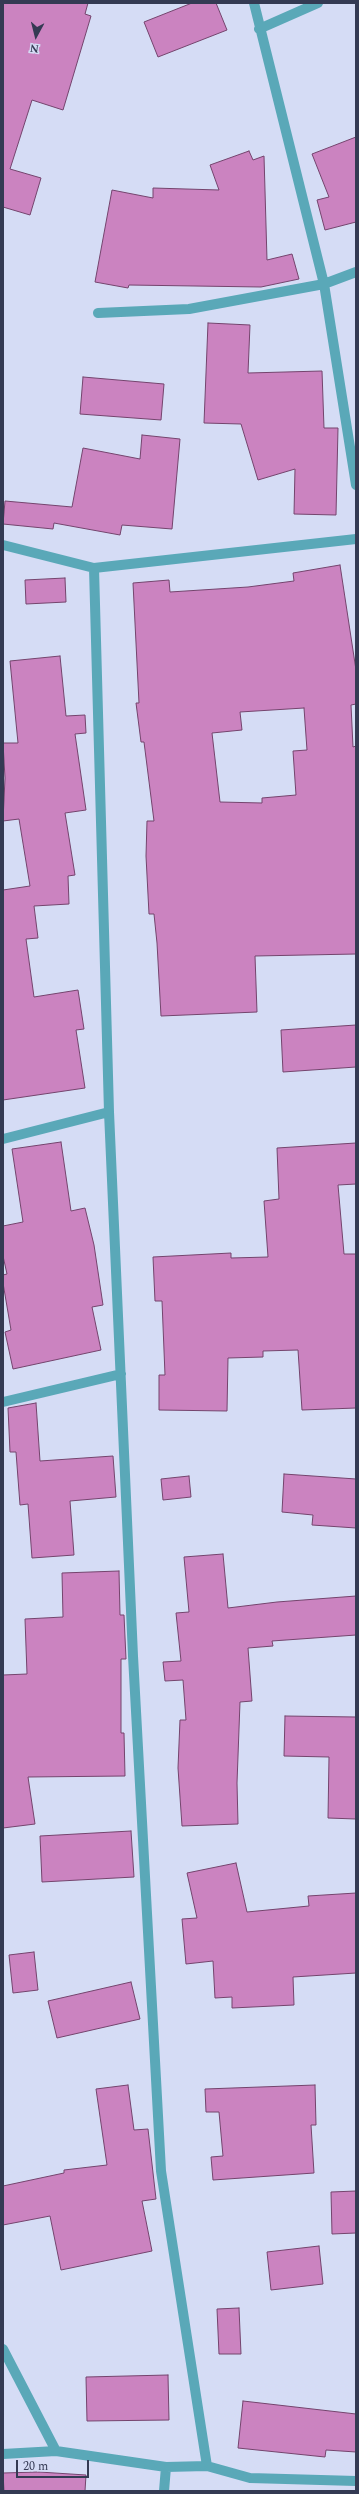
<!DOCTYPE html>
<html>
<head>
<meta charset="utf-8">
<style>
  body { margin:0 }
  #map { position:relative; width:359px; height:2494px; overflow:hidden; background:#d5dcf5; font-family:Spectral,serif }
  canvas { display:block }
  .frame { position:absolute; inset:0; border:4px solid #343a53; pointer-events:none }
  .north { position:absolute; left:16px; top:16px; width:40px; height:40px; -webkit-text-stroke:3px #d5dcf5; paint-order:stroke; rotate:187deg; font-size:11px; font-weight:700; line-height:16px; text-align:center; color:#343a53 }
  .north::after { content:''; display:block; margin:auto; width:14px; height:18px; background:#343a53; clip-path:polygon(50% 0,100% 100%,50% 72%,0 100%) }
  .scale { position:absolute; left:16px; top:2460px; width:73px; height:18px; box-sizing:border-box; border:2px solid #343a53; border-top:0; padding-left:5px; font-size:12px; line-height:14px; white-space:nowrap; color:#343a53; -webkit-text-stroke:3px #d5dcf5; paint-order:stroke }
</style>
</head>
<body>
<div id="map">
<canvas width="359" height="2494"></canvas>
<div class="frame"></div>
<div class="north">N</div>
<div class="scale">20 m</div>
</div>
<script>
const context = document.querySelector('canvas').getContext('2d');
context.lineJoin = 'round';
function paint(path, color) {
  context.fillStyle = color;
  context.fill(path, 'evenodd');
}
function toPath(rows) {
  const path = new Path2D();
  for (const r of rows) {
    path.moveTo(r[0], r[1]);
    for (let i = 2; i < r.length; i += 2) path.lineTo(r[i], r[i + 1]);
  }
  return path;
}
function stroke(path, color, width, dash) {
  context.strokeStyle = color;
  context.lineWidth = width;
  context.lineCap = dash ? 'butt' : 'round';
  context.setLineDash(dash || []);
  context.stroke(path);
}
const building = toPath([
  [3,3,88,3,85,14,91,16,63,110,32,100,10,169,41,178,30,215,3,207,3,3],
  [192,3,216,3,227,30,158,57,144,22,192,3],
  [356,137,356,222,325,230,317,200,329,197,312,154,356,137],
  [249,151,253,160,264,156,267,260,292,254,299,279,261,287,129,285,128,288,95,282,112,190,153,198,153,188,219,190,210,165,249,151],
  [208,323,250,325,248,373,322,371,324,428,338,428,336,515,294,514,295,469,258,480,241,424,204,423,208,323],
  [83,377,164,384,161,420,80,414,83,377],
  [142,435,180,439,172,529,122,525,120,535,54,523,53,529,3,524,5,501,72,507,83,448,140,459,142,435],
  [340,565,356,670,356,704,351,705,353,747,356,746,356,954,255,956,257,1012,161,1016,157,943,154,914,149,914,146,856,147,821,154,821,144,742,141,742,136,703,139,703,133,583,169,580,170,592,248,587,294,581,293,573,340,565],
  [304,708,307,750,293,751,296,795,262,798,262,803,220,802,212,733,242,730,240,712,304,708],
  [65,578,66,602,26,604,25,580,65,578],
  [60,656,66,716,85,715,86,733,75,734,86,810,65,813,75,875,68,876,69,904,34,906,38,938,26,939,34,997,78,990,84,1029,76,1030,85,1088,3,1100,3,890,30,886,19,819,3,821,5,778,3,743,18,743,10,661,60,656],
  [356,1025,356,1067,283,1072,281,1030,356,1025],
  [61,1142,71,1211,85,1208,94,1245,103,1305,92,1307,101,1350,13,1369,5,1332,11,1330,3,1283,3,1275,7,1274,3,1256,3,1226,23,1222,12,1149,61,1142],
  [356,1143,356,1184,338,1185,344,1254,356,1254,356,1408,302,1410,298,1350,263,1351,263,1357,228,1358,227,1411,159,1410,159,1375,165,1375,162,1301,155,1301,153,1257,231,1253,231,1258,268,1257,264,1201,279,1199,277,1148,356,1143],
  [36,1403,40,1461,113,1456,116,1497,70,1501,74,1555,32,1558,28,1504,20,1505,16,1452,10,1452,8,1408,36,1403],
  [284,1474,356,1479,356,1528,312,1525,313,1515,282,1512,284,1474],
  [189,1476,191,1497,163,1500,161,1479,189,1476],
  [223,1554,228,1608,277,1602,356,1596,356,1635,272,1641,273,1646,248,1648,252,1701,240,1702,237,1783,238,1824,182,1826,178,1768,180,1720,186,1720,183,1680,165,1681,163,1662,181,1661,176,1613,189,1612,184,1557,223,1554],
  [119,1571,120,1615,124,1615,126,1659,121,1659,121,1733,124,1733,125,1776,28,1777,35,1824,3,1828,3,1675,27,1674,25,1619,63,1617,62,1573,119,1571],
  [285,1716,356,1717,356,1819,328,1818,329,1757,284,1756,285,1716],
  [131,1831,134,1877,42,1882,40,1836,131,1831],
  [236,1863,247,1912,309,1906,308,1896,356,1893,356,1973,293,1977,294,2005,232,2008,232,1997,215,1998,213,1961,186,1964,182,1919,197,1918,187,1873,236,1863],
  [34,1952,38,1990,13,1993,9,1955,34,1952],
  [131,1982,140,2019,57,2038,48,2001,131,1982],
  [128,2085,134,2130,148,2129,156,2199,142,2201,152,2251,61,2270,50,2216,3,2225,3,2186,64,2173,64,2170,107,2165,96,2089,128,2085],
  [315,2085,316,2125,311,2125,314,2173,213,2180,211,2157,223,2156,219,2112,206,2112,205,2089,315,2085],
  [356,2191,356,2233,332,2234,331,2192,356,2191],
  [319,2246,323,2284,271,2290,267,2252,319,2246],
  [239,2308,241,2354,219,2354,217,2309,239,2308],
  [168,2375,169,2420,87,2421,86,2377,168,2375],
  [243,2401,356,2414,356,2452,326,2450,325,2457,238,2448,243,2401],
  [39,2472,86,2475,85,2491,4,2491,3,2473,39,2472]
]);
paint(building, '#cb83c0');
stroke(building, '#74446d', 1);
stroke(toPath([
  [254,3,324,284,356,485],
  [259,29,318,3],
  [98,313,189,309,324,284,356,272],
  [3,545,94,568,356,539],
  [94,568,109,1112,133,1656,161,2171,207,2466],
  [3,1139,109,1112],
  [3,1402,121,1374],
  [3,2349,56,2451],
  [3,2454,56,2451,166,2467,207,2466,250,2478,356,2481],
  [164,2491,166,2467]
]), '#5aa8b8', 10);
</script>
</body>
</html>
